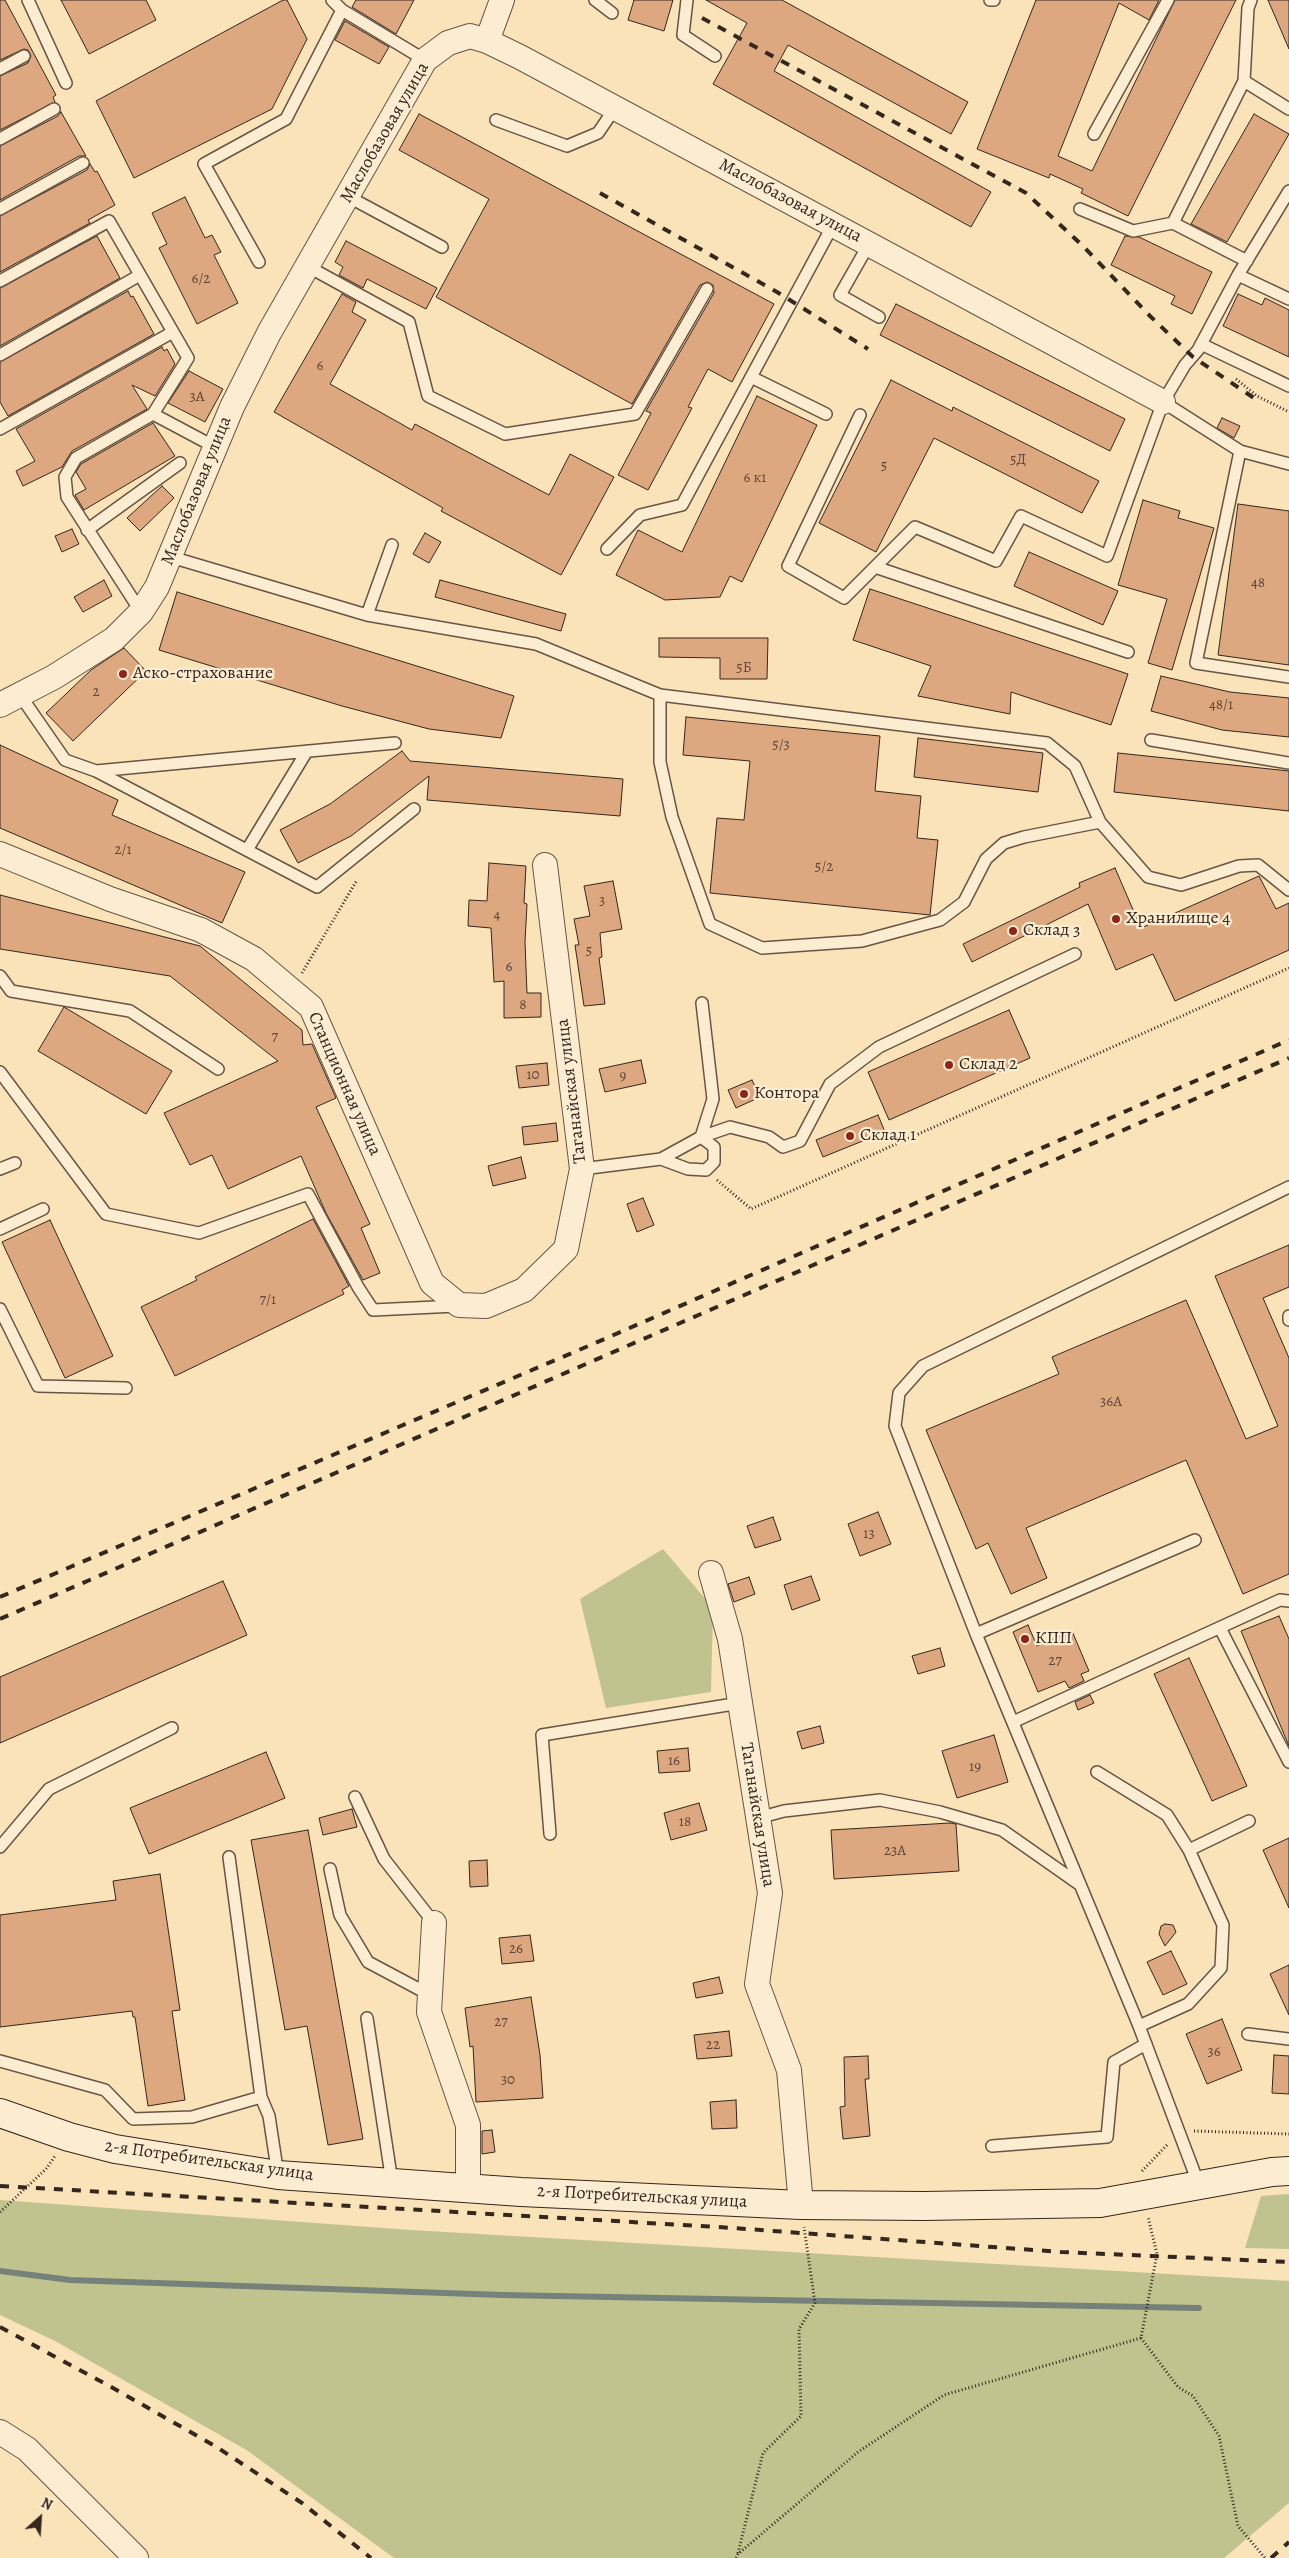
<!DOCTYPE html>
<html>
<head>
<meta charset="utf-8">
<style>
  body { margin:0 }
  #map { position:relative; width:1289px; height:2558px; overflow:hidden; background:#fae3b9; font-family:Alegreya,serif }
  canvas { display:block }
  .north { position:absolute; left:15px; top:2493px; width:50px; height:50px; -webkit-text-stroke:4px #fcedd2; paint-order:stroke; rotate:26deg; font-size:14px; font-weight:700; line-height:20px; text-align:center; color:#35261e }
  .north::after { content:''; display:block; margin:auto; width:18px; height:22px; background:#35261e; clip-path:polygon(50% 0,100% 100%,50% 72%,0 100%) }
</style>
</head>
<body>
<div id="map">
<canvas width="1289" height="2558"></canvas>
<div class="north">N</div>
</div>
<script>
const context = document.querySelector('canvas').getContext('2d');
context.lineJoin = 'round';
function paint(path, color) {
  context.fillStyle = color;
  context.fill(path, 'evenodd');
}
function toPath(rows) {
  const path = new Path2D();
  for (const r of rows) {
    path.moveTo(r[0], r[1]);
    for (let i = 2; i < r.length; i += 2) path.lineTo(r[i], r[i + 1]);
  }
  return path;
}
function stroke(path, color, width, dash) {
  context.strokeStyle = color;
  context.lineWidth = width;
  context.lineCap = dash ? 'butt' : 'round';
  context.setLineDash(dash || []);
  context.stroke(path);
}
function drawText(font, color, halo, rows, align = 'center') {
  context.font = font + ' Alegreya,serif';
  context.lineWidth = 4.5;
  context.setLineDash([]);
  context.textBaseline = 'middle';
  context.strokeStyle = halo;
  context.fillStyle = color;
  for (const [text, x, y, turn = 0] of rows) {
    context.save();
    context.translate(x, y);
    context.rotate((+turn || 0) * Math.PI / 180);
    context.textAlign = isNaN(turn) ? turn : align;
    if (halo) context.strokeText(text, 0, 0);
    context.fillText(text, 0, 0);
    context.restore();
  }
}
paint(toPath([
  [663,1549,713,1608,711,1692,606,1708,580,1599],
  [1289,2194,1289,2249,1245,2248,1261,2196],
  [0,2200,411,2230,1289,2281,1289,2503,1224,2558,394,2558,248,2451,55,2341,0,2315]
]), '#c0c38e');
stroke(toPath([
  [0,2271,70,2280,502,2295,1199,2308]
]), '#758179', 6);
const building = toPath([
  [0,0,5,0,56,95,53,97,55,102,0,130,0,76,28,63,31,56,28,50,24,49,0,60,0,0],
  [61,0,146,0,156,20,89,54,61,0],
  [283,0,287,0,307,39,272,109,134,178,96,101,283,0],
  [356,0,414,0,396,34,352,7,356,0],
  [634,0,673,0,664,31,628,20,634,0],
  [706,0,782,0,968,102,951,134,788,45,774,71,991,192,971,227,713,84,747,23,706,0],
  [1036,0,1159,0,1149,20,1119,3,1058,156,1092,171,1175,0,1236,0,1128,216,1081,193,1083,189,1050,174,1049,178,977,149,1036,0],
  [1268,0,1289,0,1289,49,1268,0],
  [345,21,389,47,379,64,335,40,345,21],
  [61,112,86,156,79,156,0,200,0,146,58,116,61,112],
  [419,114,774,304,732,382,708,369,688,407,692,408,648,490,618,475,651,413,646,411,714,293,713,285,707,282,700,285,632,404,436,297,489,199,399,150,419,114],
  [1254,114,1289,134,1227,242,1191,224,1254,114],
  [90,164,95,172,97,171,115,205,88,220,90,223,0,272,0,216,87,170,90,164],
  [185,197,205,238,212,235,221,252,214,255,238,303,197,324,159,248,167,244,152,213,185,197],
  [97,236,120,278,0,346,0,288,97,236],
  [1125,236,1139,237,1212,272,1192,314,1171,304,1175,296,1111,265,1125,236],
  [346,241,437,288,426,309,367,279,363,288,339,275,343,267,335,262,346,241],
  [128,291,131,297,133,296,154,334,8,416,0,402,0,362,128,291],
  [342,294,356,302,352,312,366,320,330,384,412,430,415,424,549,495,570,454,614,477,561,575,441,511,443,508,274,412,342,294],
  [1238,294,1262,305,1265,298,1289,310,1289,357,1223,326,1238,294],
  [896,304,1125,419,1110,451,880,335,896,304],
  [162,347,164,351,167,349,175,364,155,396,132,385,147,409,72,451,62,467,23,486,16,471,35,461,16,429,162,347],
  [189,371,223,389,205,422,168,403,189,371],
  [891,380,952,411,953,407,1099,481,1082,513,934,438,876,552,819,523,891,380],
  [757,396,817,425,742,582,730,576,720,597,665,600,616,575,638,530,682,552,757,396],
  [1222,418,1240,426,1234,438,1217,428,1222,418],
  [153,423,175,456,84,510,75,495,86,489,76,472,81,464,153,423],
  [162,486,174,498,140,531,127,518,162,486],
  [1143,500,1180,511,1178,518,1214,528,1172,670,1148,663,1167,599,1118,585,1143,500],
  [1238,504,1289,511,1289,665,1218,655,1238,504],
  [72,529,79,544,62,552,55,536,72,529],
  [425,533,441,542,429,563,413,554,425,533],
  [1029,552,1118,591,1103,625,1014,586,1029,552],
  [104,580,112,596,83,612,74,597,104,580],
  [440,580,566,614,561,631,435,597,440,580],
  [870,589,1128,674,1111,725,1011,692,1010,714,918,696,931,666,853,640,870,589],
  [177,592,514,696,501,738,429,729,342,706,159,650,177,592],
  [659,638,768,638,767,679,720,679,720,658,659,657,659,638],
  [124,648,146,671,73,741,46,713,91,670,124,648],
  [1161,676,1230,692,1289,698,1289,737,1222,730,1151,711,1161,676],
  [686,717,880,736,875,791,921,796,917,838,938,840,930,915,710,893,717,818,744,820,750,761,683,755,686,717],
  [918,738,1043,753,1038,792,914,777,918,738],
  [0,745,118,800,112,815,245,872,222,923,0,828,0,745],
  [402,751,410,761,623,779,620,816,427,800,429,776,351,836,298,863,280,830,330,804,402,751],
  [1118,753,1289,771,1289,811,1114,792,1118,753],
  [489,863,526,866,524,903,527,904,525,942,527,993,541,993,541,1017,504,1018,504,981,494,982,491,928,468,926,469,900,487,901,489,863],
  [1115,868,1141,928,1259,876,1276,909,1289,903,1289,950,1175,1001,1153,954,1116,970,1088,904,972,962,963,944,1080,887,1079,883,1115,868],
  [613,881,622,929,600,933,602,957,599,958,605,1004,584,1006,575,945,579,945,574,919,590,916,584,886,613,881],
  [0,895,200,946,302,1030,303,1045,312,1044,336,1098,316,1107,370,1224,361,1228,380,1273,363,1280,326,1213,301,1156,228,1189,212,1155,190,1165,164,1113,278,1061,170,976,0,949,0,895],
  [64,1007,172,1071,146,1114,38,1051,64,1007],
  [1009,1010,1030,1058,889,1120,868,1072,1009,1010],
  [641,1060,646,1083,605,1092,599,1069,641,1060],
  [547,1063,549,1085,519,1088,516,1066,547,1063],
  [752,1080,760,1097,736,1108,728,1090,752,1080],
  [878,1115,885,1132,823,1157,816,1140,878,1115],
  [556,1123,558,1141,524,1145,522,1127,556,1123],
  [521,1157,526,1178,493,1186,488,1166,521,1157],
  [643,1198,654,1225,637,1232,627,1204,643,1198],
  [313,1219,349,1286,342,1290,344,1294,175,1376,141,1307,197,1280,195,1277,313,1219],
  [50,1220,113,1356,65,1378,2,1242,50,1220],
  [1289,1245,1289,1287,1263,1298,1289,1358,1289,1574,1243,1594,1186,1460,1026,1528,1047,1578,1011,1594,988,1543,976,1549,926,1430,1059,1374,1052,1357,1186,1300,1246,1439,1278,1426,1215,1276,1289,1245],
  [878,1512,891,1544,860,1556,848,1524,878,1512],
  [773,1517,781,1540,755,1548,747,1526,773,1517],
  [811,1576,820,1600,792,1610,784,1585,811,1576],
  [749,1577,755,1594,734,1602,728,1584,749,1577],
  [223,1581,247,1635,0,1743,0,1677,223,1581],
  [1279,1616,1289,1639,1289,1746,1241,1631,1279,1616],
  [1028,1625,1037,1646,1072,1631,1089,1671,1081,1674,1084,1681,1069,1688,1065,1681,1038,1692,1013,1632,1028,1625],
  [940,1648,945,1666,918,1674,912,1656,940,1648],
  [1189,1658,1247,1786,1212,1801,1154,1674,1189,1658],
  [1090,1695,1094,1703,1078,1710,1075,1702,1090,1695],
  [820,1726,824,1743,802,1749,797,1732,820,1726],
  [994,1735,1008,1782,957,1798,942,1751,994,1735],
  [688,1748,690,1771,659,1773,657,1751,688,1748],
  [266,1752,285,1798,149,1854,130,1808,266,1752],
  [699,1803,707,1830,671,1840,664,1813,699,1803],
  [352,1809,357,1827,323,1835,319,1818,352,1809],
  [950,1823,956,1824,959,1871,834,1879,831,1830,950,1823],
  [308,1830,363,2139,328,2145,307,2026,285,2030,251,1840,308,1830],
  [1289,1838,1289,1908,1263,1850,1289,1838],
  [487,1860,488,1886,470,1887,469,1861,487,1860],
  [160,1874,180,2010,172,2011,185,2100,148,2106,135,2017,133,2017,132,2011,0,2027,0,1915,116,1900,113,1881,160,1874],
  [1165,1924,1173,1925,1176,1932,1165,1946,1159,1934,1161,1926,1165,1924],
  [530,1935,534,1961,502,1964,499,1938,530,1935],
  [1171,1951,1187,1984,1163,1995,1147,1962,1171,1951],
  [1289,1965,1289,2015,1270,1974,1289,1965],
  [719,1977,723,1993,696,1998,693,1983,719,1977],
  [531,1997,540,2055,543,2098,476,2102,473,2046,470,2047,465,2008,531,1997],
  [1222,2019,1242,2070,1207,2084,1186,2034,1222,2019],
  [729,2031,732,2056,697,2059,694,2035,729,2031],
  [1274,2055,1289,2056,1289,2094,1272,2093,1274,2055],
  [868,2056,869,2079,865,2079,870,2136,843,2139,840,2107,845,2106,844,2057,868,2056],
  [736,2100,737,2128,712,2129,710,2102,736,2100],
  [492,2130,495,2152,482,2154,482,2131,492,2130]
]);
paint(building, '#dda780');
stroke(building, '#35261e', 1);
const lane = toPath([
  [28,0,66,83],
  [332,0,342,10,425,60],
  [595,0,612,13],
  [687,0,683,35,715,56],
  [990,0,994,0],
  [0,69,24,56],
  [1244,81,1248,8,1251,0],
  [496,120,567,146,598,133,615,108],
  [1094,134,1168,0],
  [0,139,54,109],
  [347,196,442,247],
  [0,209,83,163],
  [1080,209,1133,231,1173,223],
  [869,244,840,295,879,317],
  [1247,261,1173,223,1244,81,1289,109],
  [259,262,204,164,286,119,342,10],
  [307,266,409,322,428,396,505,434,635,414,707,289],
  [1238,275,1289,299],
  [0,281,109,221,173,332,0,429],
  [1201,344,1289,386],
  [0,355,140,275],
  [751,377,826,414],
  [1163,402,1240,451,1289,464],
  [153,414,188,358,173,332],
  [860,415,788,566,844,598,915,527,996,561,1021,516,1107,556,1163,402,1185,365,1198,350,1238,275,1289,191],
  [1240,451,1196,663,1289,677],
  [87,530,180,463],
  [607,549,640,515,682,505,833,225],
  [171,557,367,615,536,644,660,695,1047,743,1075,766,1100,822],
  [875,567,1128,652],
  [141,612,67,497,65,477,76,458,153,414,215,447],
  [367,615,392,545],
  [20,695,65,760,96,771,395,743],
  [660,695,660,762,672,817,710,924,762,948,862,941,940,920,964,902,986,859,1004,843,1024,837,1100,822,1148,877,1181,885,1239,866,1258,865,1289,890],
  [1151,740,1289,763],
  [96,771,317,887,414,809],
  [247,850,307,751],
  [0,976,11,991,130,1011,218,1069],
  [0,1072,106,1214,199,1233,308,1194,358,1287,373,1310,456,1306],
  [701,1137,730,1127,769,1137,783,1147,800,1141,830,1084,879,1047,1075,954],
  [661,1159,688,1169,706,1170,714,1162,714,1147,701,1137],
  [0,1169,15,1163],
  [582,1169,661,1159,701,1137,713,1099,702,1003],
  [0,1229,43,1209],
  [0,1309,38,1386,126,1388],
  [1289,1316,1289,1320],
  [1220,1628,1289,1762],
  [976,1634,1195,1540],
  [1013,1722,1280,1600,1289,1601],
  [1097,1772,1167,1815,1189,1850,1223,1925,1221,1968,1188,2004,1139,2026],
  [355,1797,384,1859,434,1923],
  [758,1818,784,1811,880,1800,940,1812,1002,1830,1079,1884],
  [550,1834,542,1735,740,1703],
  [0,1847,49,1789,172,1728],
  [1189,1850,1249,1821],
  [229,1857,261,2097,269,2116,278,2175],
  [330,1869,340,1915,368,1962,430,1995],
  [367,2018,392,2182],
  [1248,2034,1289,2039],
  [0,2061,105,2090,133,2119,192,2117,261,2097],
  [992,2146,1107,2137,1114,2062,1146,2044],
  [1199,2185,1139,2026,976,1634,895,1426,899,1393,923,1366,1289,1187]
]);
const street = toPath([
  [487,41,502,0],
  [0,705,54,677,114,639,141,612,157,587,232,407,269,333,425,60,448,43,470,36,487,41,520,57,1163,402],
  [0,854,110,899,201,930,254,959,311,1007,432,1283,459,1305,486,1306,524,1290,566,1249,582,1169,545,865],
  [711,1573,730,1639,770,1893,757,1984,789,2070,801,2205],
  [434,1923,429,2012,468,2125,468,2188],
  [0,2432,27,2449,136,2558]
]);
const secondary = toPath([
  [0,2113,69,2137,115,2149,278,2175,521,2192,801,2205,924,2206,1100,2203,1272,2172,1289,2171]
]);
stroke(lane, '#665545', 14);
stroke(street, '#665545', 26);
stroke(secondary, '#35261e', 30);
stroke(toPath([
  [1236,379,1257,396,1289,412],
  [302,973,357,880],
  [717,1180,751,1209,1289,968],
  [1194,2131,1289,2134],
  [1142,2171,1167,2145],
  [0,2212,46,2169,55,2156],
  [1141,2338,1178,2387,1193,2396,1219,2436,1238,2526,1265,2558],
  [738,2553,763,2453,801,2416,799,2329,815,2303,804,2227],
  [736,2558,738,2554,858,2452,944,2395,1141,2338,1157,2254,1148,2217]
]), '#35261e', 3, [1, 2.5]);
stroke(lane, '#fcedd2', 11);
stroke(street, '#fcedd2', 24);
stroke(secondary, '#fcedd2', 28);
stroke(toPath([
  [702,18,1026,193,1084,247,1150,316,1193,357,1254,398],
  [600,193,777,292,868,349],
  [0,1597,593,1344,1289,1040],
  [0,1619,1289,1058],
  [0,2186,719,2227,1061,2252,1289,2262],
  [0,2327,113,2388,215,2446,302,2503,371,2558],
  [1271,2558,1289,2542]
]), '#35261e', 4, [9, 9]);
for (const [x, y, r, color] of [
  [123,674,5,"#8f2418"],
  [1116,919,5,"#8f2418"],
  [1013,931,5,"#8f2418"],
  [949,1065,5,"#8f2418"],
  [744,1094,5,"#8f2418"],
  [850,1136,5,"#8f2418"],
  [1025,1639,5,"#8f2418"]
]) {
  const dot = new Path2D();
  dot.arc(x, y, r, 0, 2 * Math.PI);
  context.fillStyle = color;
  context.fill(dot);
  stroke(dot, '#fcedd2', 2);
}
drawText('15px', '#5f4636', null, [
  ["6/2",201,279],
  ["6",320,366],
  ["3А",197,397],
  ["5Д",1018,460],
  ["5",884,466],
  ["6 к1",755,478],
  ["48",1258,583],
  ["5Б",744,668],
  ["2",96,692],
  ["48/1",1221,705],
  ["5/3",781,745],
  ["2/1",123,850],
  ["5/2",824,867],
  ["3",602,901],
  ["4",497,915],
  ["5",589,951],
  ["6",509,967],
  ["8",523,1005],
  ["7",275,1037],
  ["10",533,1075],
  ["9",623,1076],
  ["7/1",268,1300],
  ["36А",1111,1402],
  ["13",869,1534],
  ["27",1055,1661],
  ["16",674,1761],
  ["19",975,1767],
  ["18",685,1822],
  ["23А",895,1851],
  ["26",516,1949],
  ["27",501,2022],
  ["22",713,2045],
  ["36",1214,2052],
  ["30",508,2080]
]);
drawText('18px', '#35261e', '#fcedd2', [
  ["Маслобазовая улица",385,133,-60],
  ["Маслобазовая улица",790,201,28],
  ["Маслобазовая улица",197,491,-68],
  ["Станционная улица",344,1084,66],
  ["Таганайская улица",572,1091,-97],
  ["Таганайская улица",757,1815,81],
  ["2-я Потребительская улица",209,2161,8],
  ["2-я Потребительская улица",642,2197,3]
]);
drawText('18px', '#35261e', '#fcedd2', [
  ["Аско-страхование",133,674],
  ["Хранилище 4",1126,919],
  ["Склад 3",1023,931],
  ["Склад 2",959,1065],
  ["Контора",754,1094],
  ["Склад 1",860,1136],
  ["КПП",1035,1639]
], 'left');
</script>
</body>
</html>
